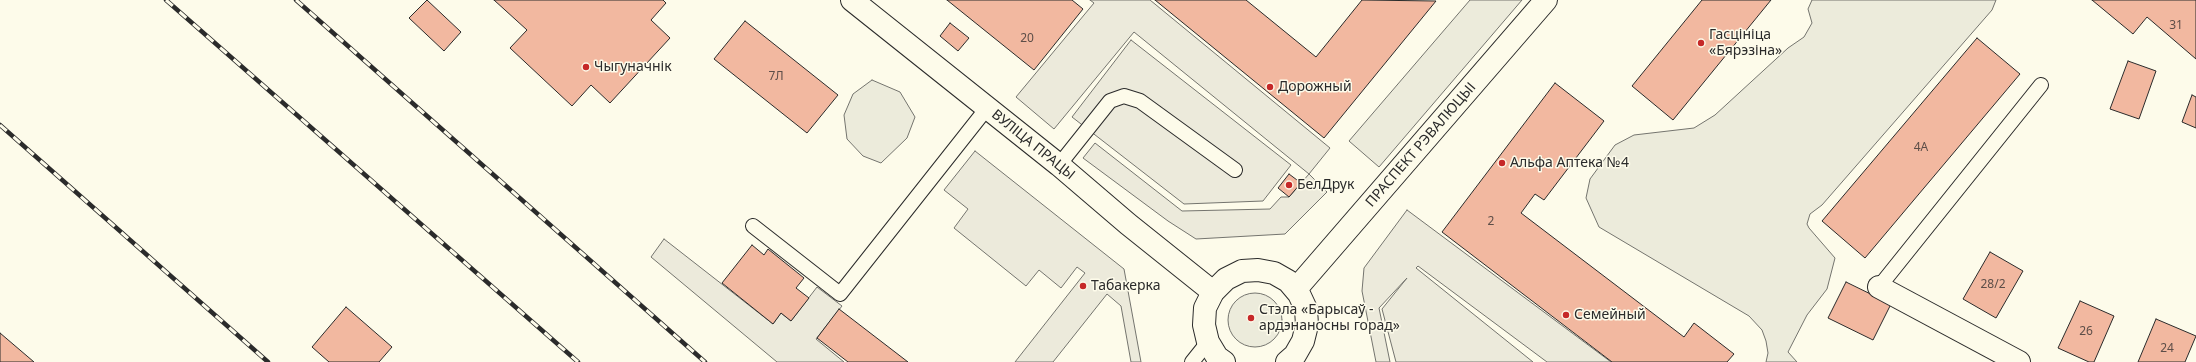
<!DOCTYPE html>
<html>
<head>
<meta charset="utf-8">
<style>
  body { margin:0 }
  canvas { display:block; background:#fdfbea }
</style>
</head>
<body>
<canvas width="2196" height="362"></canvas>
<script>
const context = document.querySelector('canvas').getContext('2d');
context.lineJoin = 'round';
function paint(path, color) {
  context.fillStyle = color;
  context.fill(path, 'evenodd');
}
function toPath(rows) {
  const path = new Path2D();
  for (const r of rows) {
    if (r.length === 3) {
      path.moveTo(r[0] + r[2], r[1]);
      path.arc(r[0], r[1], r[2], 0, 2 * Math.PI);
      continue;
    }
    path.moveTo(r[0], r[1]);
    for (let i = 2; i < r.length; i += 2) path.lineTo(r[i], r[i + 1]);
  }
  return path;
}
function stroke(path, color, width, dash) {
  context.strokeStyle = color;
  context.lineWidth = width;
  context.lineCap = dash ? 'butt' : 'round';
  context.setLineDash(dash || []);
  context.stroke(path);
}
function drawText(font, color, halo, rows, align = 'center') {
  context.font = font + ' "Noto Sans",sans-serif';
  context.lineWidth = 3;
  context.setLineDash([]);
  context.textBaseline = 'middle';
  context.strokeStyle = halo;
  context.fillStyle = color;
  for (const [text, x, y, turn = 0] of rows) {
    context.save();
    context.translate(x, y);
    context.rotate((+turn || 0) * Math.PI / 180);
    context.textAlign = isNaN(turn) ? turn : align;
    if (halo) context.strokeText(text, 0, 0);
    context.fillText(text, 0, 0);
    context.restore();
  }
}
const green = toPath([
  [1470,0,1522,0,1379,167,1349,141,1470,0],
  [1812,0,1996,0,1992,10,1822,205,1810,214,1807,224,1809,228,1835,258,1827,289,1807,315,1788,352,1797,362,1766,362,1768,353,1766,341,1762,330,1749,316,1599,227,1586,198,1590,179,1615,145,1634,135,1694,128,1715,115,1788,48,1804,37,1812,23,1808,9,1812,0],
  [872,80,900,92,915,117,907,138,881,163,863,156,847,139,844,115,853,94,872,80],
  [1255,320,27]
]);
paint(green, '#ecebdb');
stroke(green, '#74746e', 1);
const parking = toPath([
  [1090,0,1150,0,1330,148,1309,174,1327,192,1285,234,1196,239,1168,221,1083,158,1095,143,1182,211,1270,209,1281,197,1289,197,1309,174,1134,32,1054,129,1016,97,1094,3,1090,0],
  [1131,40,1291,165,1263,201,1184,204,1072,117,1131,40],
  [975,151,1124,269,1141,362,1131,362,1121,306,1107,294,1053,362,1015,362,1085,273,1077,267,1061,288,1039,270,1026,286,954,228,968,209,944,190,975,151],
  [1407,210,1611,362,1547,362,1418,266,1416,268,1533,362,1396,362,1382,309,1407,278,1379,308,1390,362,1376,362,1362,291,1364,268,1407,210],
  [664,239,773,324,781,313,791,321,817,287,842,306,816,339,844,362,777,362,651,257,664,239]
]);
paint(parking, '#eceadb');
stroke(parking, '#74746e', 1);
const building = toPath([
  [427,0,461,32,444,51,409,18,427,0],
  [494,0,663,0,666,3,651,20,670,38,610,103,591,85,572,106,510,48,527,30,494,0],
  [947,0,1072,0,1083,9,1034,70,947,0],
  [1155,0,1246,0,1316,57,1362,0,1436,1,1324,138,1155,0],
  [1702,0,1771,0,1673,120,1632,86,1702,0],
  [2092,0,2196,0,2196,59,2147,17,2133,34,2092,0],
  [745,21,838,95,807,133,714,59,745,21],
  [950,23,969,38,958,51,940,36,950,23],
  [1977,38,2020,74,1865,258,1822,221,1977,38],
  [2128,61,2156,71,2139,119,2110,109,2128,61],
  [1555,83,1604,121,1544,200,1535,194,1521,213,1684,337,1694,323,1734,354,1727,362,1612,362,1442,232,1555,83],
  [2192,95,2196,97,2196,128,2182,122,2192,95],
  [1289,174,1301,183,1289,197,1278,188,1289,174],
  [752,245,764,255,768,249,804,278,796,288,809,298,791,321,781,313,773,324,722,283,752,245],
  [1990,252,2023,271,1996,318,1963,299,1990,252],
  [1846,282,1891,304,1873,340,1828,318,1846,282],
  [2080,301,2114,316,2094,362,2089,362,2058,348,2080,301],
  [346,307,392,347,379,362,329,362,312,347,346,307],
  [839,309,908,362,848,362,817,338,839,309],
  [2156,319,2196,336,2185,362,2138,362,2156,319],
  [0,333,34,362,0,362,0,333]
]);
paint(building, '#f2b8a0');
stroke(building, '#2b2b2b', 1);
const service = toPath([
  [1059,165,1110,101,1124,96,1140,101,1235,170],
  [753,226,840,294,987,108],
  [1879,287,2041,85],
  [1192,362,1208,342]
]);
const minor = toPath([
  [1879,287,2019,362]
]);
const secondary = toPath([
  [852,0,1059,165,1128,224,1213,292]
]);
const primary = toPath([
  [1296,289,1546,0],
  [1224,362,1217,357,1208,342,1204,325,1205,308,1213,292,1226,279,1242,271,1258,270,1274,273,1288,281,1299,294,1306,309,1307,325,1303,341,1295,355,1287,362]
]);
stroke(service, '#2b2b2b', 16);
stroke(minor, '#2b2b2b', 24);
stroke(secondary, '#2b2b2b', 24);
stroke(primary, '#2b2b2b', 24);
stroke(service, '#fdfbea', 14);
stroke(minor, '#fdfbea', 22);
stroke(secondary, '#fdfbea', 22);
stroke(primary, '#fdfbea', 22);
const rail = toPath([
  [166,0,578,362],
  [296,0,705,362],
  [0,125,268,362]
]);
stroke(rail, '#2b2b2b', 4.5);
stroke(rail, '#fdfbea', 3, [9]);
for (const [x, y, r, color] of [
  [1701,43,4,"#c62828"],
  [586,67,4,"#c62828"],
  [1270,87,4,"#c62828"],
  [1502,163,4,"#c62828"],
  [1289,185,4,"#c62828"],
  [1083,286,4,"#c62828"],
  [1566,315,4,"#c62828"],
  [1251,318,4,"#c62828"]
]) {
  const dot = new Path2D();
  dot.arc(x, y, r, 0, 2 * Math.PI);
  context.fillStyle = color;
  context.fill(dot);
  stroke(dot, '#fdfbea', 1.5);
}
drawText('12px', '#5d4e48', null, [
  ["31",2176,26],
  ["20",1027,39],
  ["7Л",776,77],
  ["4А",1921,148],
  ["2",1491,222],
  ["28/2",1993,285],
  ["26",2086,332],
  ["24",2167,349]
]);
drawText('14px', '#2b2b2b', '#fdfbea', [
  ["Гасцініца",1709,35],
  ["«Бярэзіна»",1709,51],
  ["Чыгуначнік",594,67],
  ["Дорожный",1278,87],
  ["Альфа Аптека №4",1510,163],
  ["БелДрук",1297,185],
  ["Табакерка",1091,286],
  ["Стэла «Барысаў -",1259,310],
  ["ардэнаносны горад»",1259,326],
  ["Семейный",1574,315]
], 'left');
drawText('14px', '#2b2b2b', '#fdfbea', [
  ["ВУЛІЦА ПРАЦЫ",1033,145,39],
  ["ПРАСПЕКТ РЭВАЛЮЦЫІ",1421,145,-49]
]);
</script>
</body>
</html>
